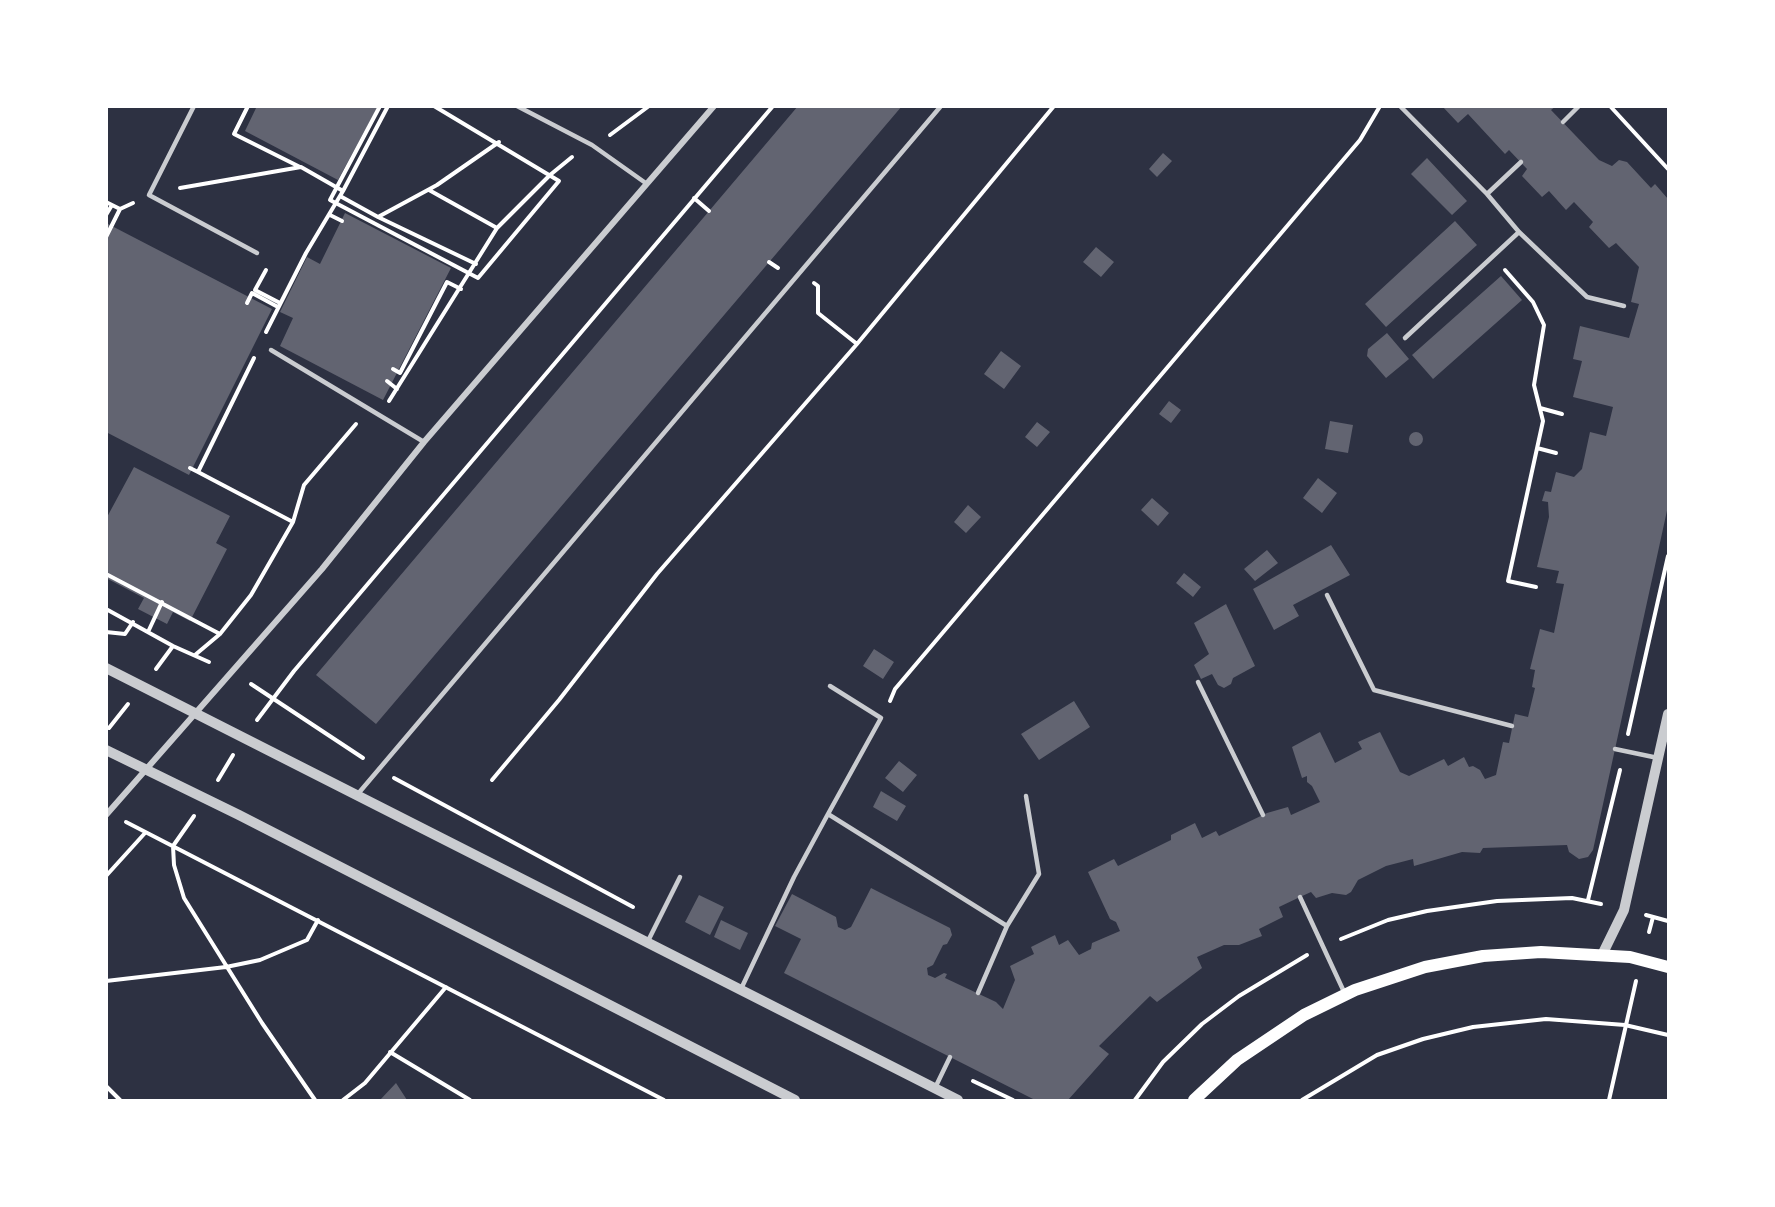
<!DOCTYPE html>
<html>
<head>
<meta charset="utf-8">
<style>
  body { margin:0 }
  #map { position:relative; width:1775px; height:1207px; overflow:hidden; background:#2d3142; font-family:Mulish,sans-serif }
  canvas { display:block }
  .frame { position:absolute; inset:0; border:108px solid #fff; pointer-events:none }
</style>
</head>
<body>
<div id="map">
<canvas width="1775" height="1207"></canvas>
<div class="frame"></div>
</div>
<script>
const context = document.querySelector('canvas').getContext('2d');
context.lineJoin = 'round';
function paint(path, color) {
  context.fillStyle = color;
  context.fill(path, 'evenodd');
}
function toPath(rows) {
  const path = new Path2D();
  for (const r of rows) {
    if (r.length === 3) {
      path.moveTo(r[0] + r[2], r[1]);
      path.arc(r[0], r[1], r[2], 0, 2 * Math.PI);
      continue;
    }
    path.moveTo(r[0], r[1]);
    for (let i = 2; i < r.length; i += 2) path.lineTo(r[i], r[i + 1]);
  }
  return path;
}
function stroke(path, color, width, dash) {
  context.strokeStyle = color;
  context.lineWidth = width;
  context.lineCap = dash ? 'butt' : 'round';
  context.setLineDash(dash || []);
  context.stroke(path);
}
paint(toPath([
  [257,106,378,106,338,180,245,131],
  [798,106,902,106,376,724,316,675],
  [1442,106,1556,106,1551,110,1599,160,1612,166,1619,160,1627,162,1651,188,1655,184,1668,199,1668,506,1593,850,1588,857,1579,859,1569,852,1567,845,1483,848,1480,853,1462,852,1414,866,1413,859,1386,866,1358,880,1351,892,1346,895,1332,893,1316,898,1311,892,1300,897,1279,907,1283,917,1259,929,1262,936,1239,945,1224,945,1197,957,1202,968,1157,1002,1150,996,1099,1046,1109,1054,1068,1100,1035,1100,784,973,801,939,775,926,792,894,836,917,838,927,845,930,851,927,871,888,950,928,952,935,947,944,943,945,933,965,927,968,928,975,935,978,944,973,947,974,945,978,996,1002,1003,1009,1015,980,1010,966,1034,954,1031,947,1055,935,1059,945,1068,940,1079,955,1091,949,1092,943,1120,931,1116,922,1110,919,1088,872,1114,859,1118,866,1171,840,1171,835,1195,823,1202,838,1216,831,1219,836,1267,813,1288,807,1291,815,1320,802,1312,786,1307,782,1307,776,1302,778,1292,747,1320,732,1335,763,1362,749,1358,742,1380,732,1400,772,1409,776,1444,759,1448,766,1464,757,1469,767,1473,766,1480,770,1485,779,1496,775,1503,742,1509,743,1515,714,1528,717,1535,688,1532,687,1535,670,1530,669,1540,629,1554,633,1564,584,1556,583,1559,571,1537,567,1549,517,1548,502,1542,501,1545,491,1551,492,1556,472,1574,477,1582,469,1590,432,1606,436,1613,407,1573,397,1582,361,1573,359,1580,326,1629,338,1639,304,1631,302,1639,267,1616,243,1609,248,1589,227,1593,222,1574,202,1566,210,1549,191,1542,197,1522,176,1527,169,1509,150,1505,154,1468,114,1458,123],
  [1163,153,1172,161,1157,177,1149,169],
  [1427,158,1467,201,1452,215,1411,174],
  [345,213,451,268,383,400,280,346,293,318,280,312,307,257,320,264],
  [1455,221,1477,245,1386,327,1365,304],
  [108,224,272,309,189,475,106,432],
  [1096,247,1114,262,1101,277,1083,262],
  [1501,276,1522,300,1433,379,1412,355],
  [1387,333,1409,359,1386,378,1367,356,1368,349],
  [1001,351,1021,366,1004,389,984,374],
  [1169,401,1181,410,1171,423,1159,414],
  [1330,421,1353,425,1348,453,1325,449],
  [1037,422,1050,432,1037,447,1025,437],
  [1416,439,7],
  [134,467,230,516,216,543,227,549,190,621,173,612,167,624,138,609,144,598,106,578,106,519],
  [1318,478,1337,493,1322,513,1303,498],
  [1152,498,1169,513,1158,526,1141,510],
  [968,505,981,517,966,533,954,522],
  [1331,545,1350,575,1293,605,1299,616,1274,630,1253,589],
  [1267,550,1278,563,1255,581,1244,569],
  [1184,573,1201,587,1193,597,1176,583],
  [1226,604,1255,666,1233,678,1231,684,1224,688,1218,685,1212,674,1201,679,1194,665,1209,654,1194,623],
  [874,649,894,662,883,679,863,666],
  [1074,701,1090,727,1039,760,1021,734],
  [899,761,917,775,903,792,885,778],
  [881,791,906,806,897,821,873,807],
  [699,895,724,907,710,935,685,922],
  [721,920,748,933,740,950,714,937],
  [396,1083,407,1100,380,1100]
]), '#626471');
stroke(toPath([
  [248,106,234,134,300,167],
  [380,106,330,200,478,278,559,181,434,106],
  [1610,106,1668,169],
  [610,135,649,106],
  [180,188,301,167,343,191,340,196],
  [429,190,497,228],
  [343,191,388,106],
  [694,198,709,211],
  [106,202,112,205,106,215],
  [112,205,120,209,133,203],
  [330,215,342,221],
  [378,217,476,264],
  [106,237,120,209],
  [769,262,778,268],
  [266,270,255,290,280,303],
  [1505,270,1533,302,1544,325,1534,385,1543,421,1508,581,1536,587],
  [247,303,252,293,278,307],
  [266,332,306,253,340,196,378,217,437,185,499,142],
  [857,344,1054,106],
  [254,358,198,472,293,522,304,485,356,424],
  [393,369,400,373,447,282,461,289],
  [387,381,397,389],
  [389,401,497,228,550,175,572,157],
  [1540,408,1562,414],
  [1537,448,1556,453],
  [190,468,198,472],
  [106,574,220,634],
  [106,609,173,646,209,662],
  [106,632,125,634,133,622],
  [148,632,162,602],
  [195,655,220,634,251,595,293,522],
  [156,669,173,646],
  [251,684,363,758],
  [890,701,895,689,1360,140,1380,106],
  [257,720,294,671,773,106],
  [109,728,128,704],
  [1628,734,1668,556],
  [394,778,633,907],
  [218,780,233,755],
  [492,780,559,700,657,574,857,344,818,313,818,286,814,283],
  [194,816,173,846,174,865,184,898,262,1023,315,1100],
  [126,822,664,1100],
  [106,876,145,833],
  [1588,900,1620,770],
  [1646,915,1668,921],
  [1649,932,1653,917],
  [1341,939,1388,920,1427,911,1497,901,1572,898,1601,904],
  [106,981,226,967,260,960,307,940,318,920],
  [390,1052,470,1100],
  [973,1081,1013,1100],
  [106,1086,120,1100],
  [343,1100,365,1083,446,987],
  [1135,1100,1163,1062,1202,1024,1239,996,1307,955],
  [1302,1100,1377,1055,1423,1039,1473,1027,1546,1019,1625,1025,1668,1035],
  [1609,1100,1636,981]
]), '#fff', 4);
stroke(toPath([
  [194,106,149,195,257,253],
  [517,106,592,145,647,184],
  [1400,106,1487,194,1519,232,1587,297,1624,306],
  [1563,122,1579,106],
  [1487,194,1521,162],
  [1405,338,1519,232],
  [271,350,424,442],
  [1327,595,1374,690,1512,726],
  [1198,682,1263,815],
  [830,686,881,718,828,814,1007,926,978,993],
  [1615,749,1658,758],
  [357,795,941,106],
  [1300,897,1345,994],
  [1007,926,1039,874,1026,796],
  [648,941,680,877],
  [741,989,794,877,828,814],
  [935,1088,950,1057]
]), '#caccd0', 4.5);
stroke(toPath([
  [106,815,322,569,424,442,714,106]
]), '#caccd0', 6);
stroke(toPath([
  [106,668,958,1100],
  [106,750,239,815,795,1100],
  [1602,955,1624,910,1668,714]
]), '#caccd0', 10);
stroke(toPath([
  [1194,1100,1237,1060,1304,1015,1355,990,1425,967,1483,956,1541,952,1630,957,1668,967]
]), '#fff', 12);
</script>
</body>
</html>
